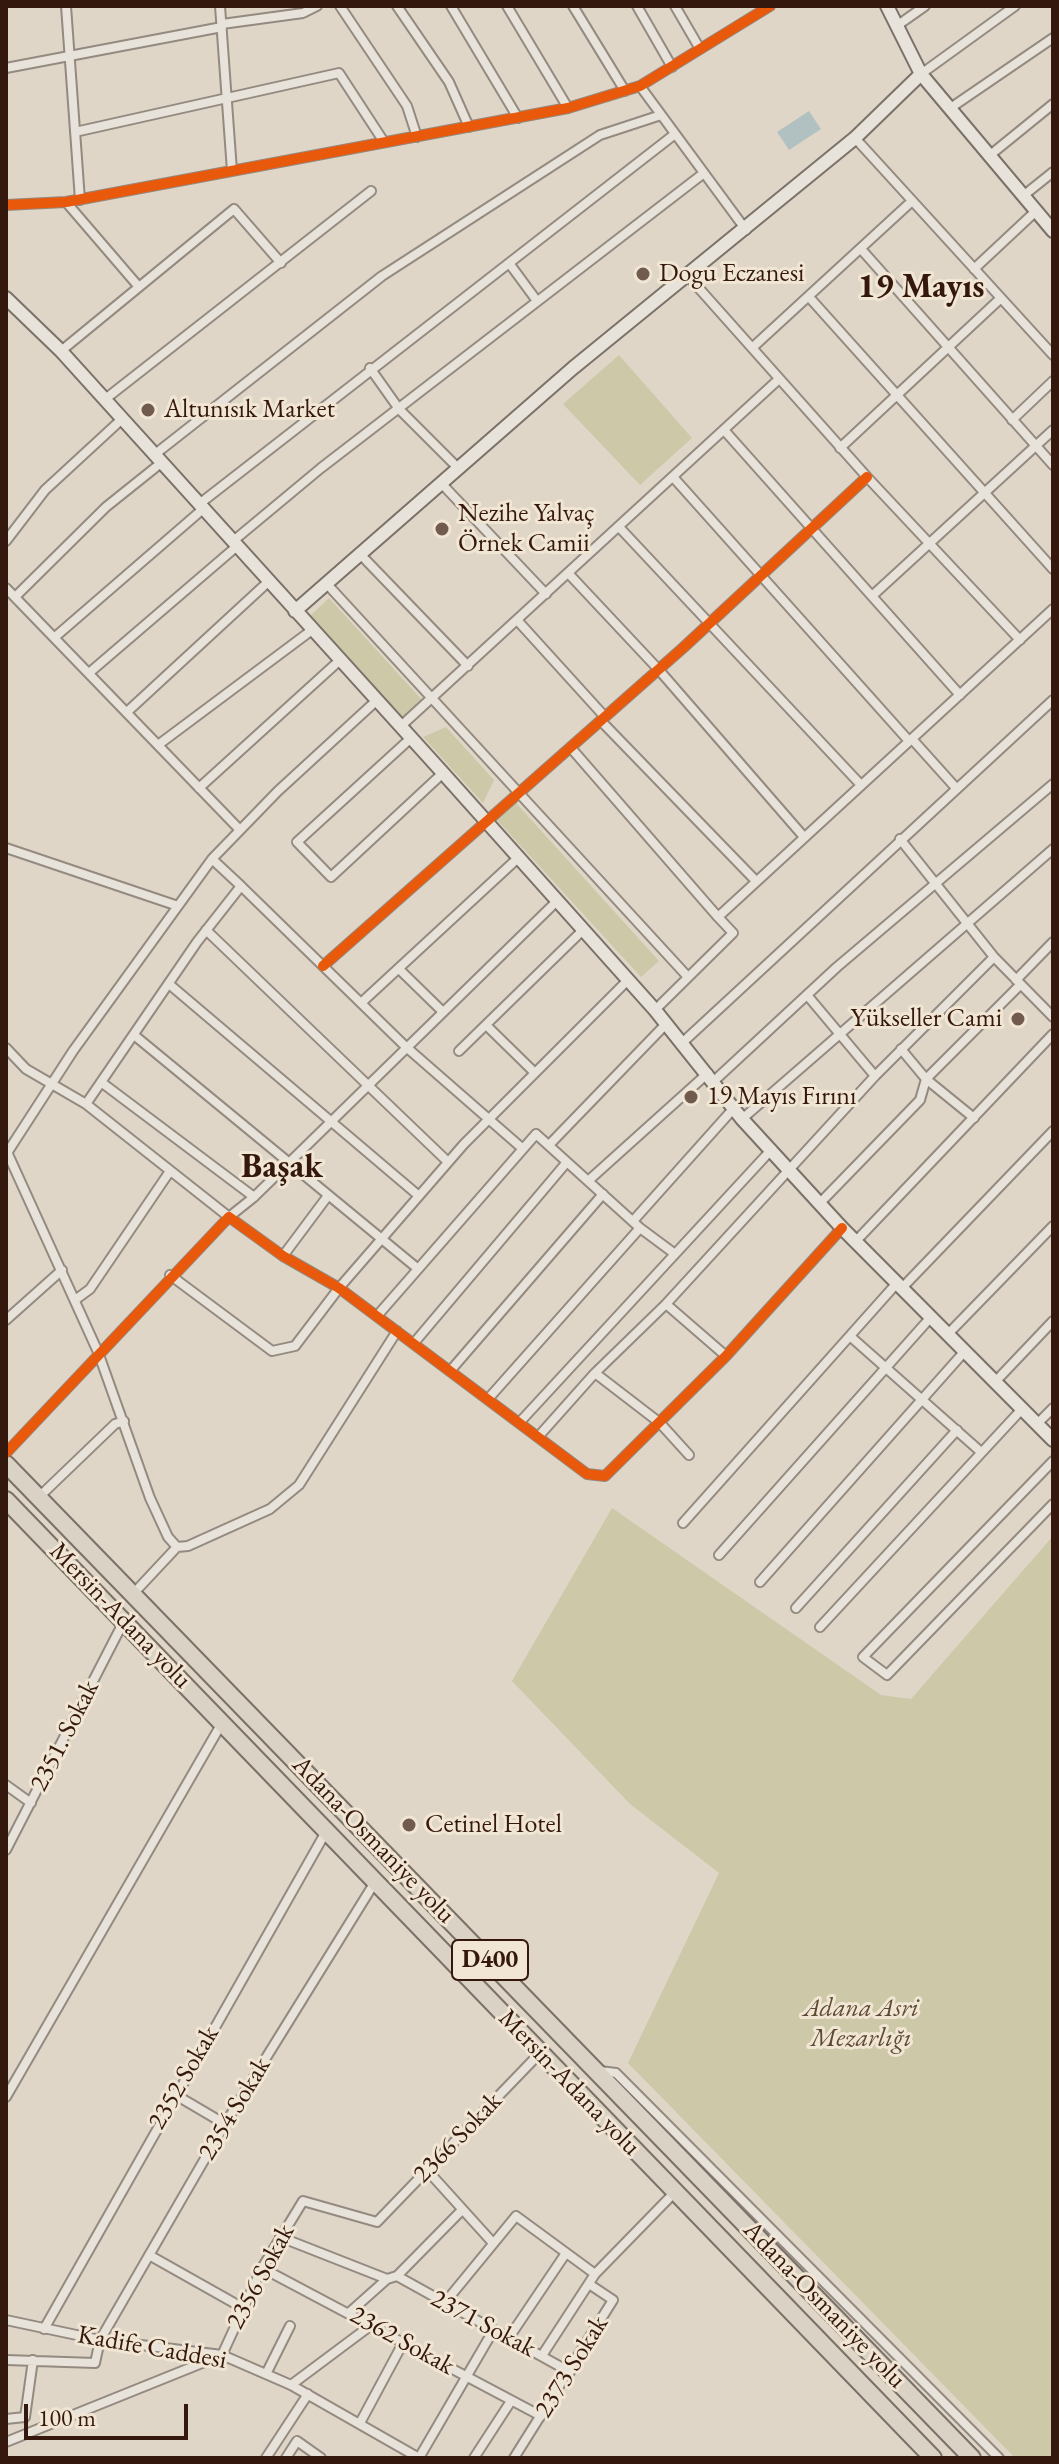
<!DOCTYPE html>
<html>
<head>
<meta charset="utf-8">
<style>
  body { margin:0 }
  #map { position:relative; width:1059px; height:2464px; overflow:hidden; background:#e0d6c8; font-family:"EB Garamond",serif }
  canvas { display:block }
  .frame { position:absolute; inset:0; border:8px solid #35180d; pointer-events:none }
  .scale { position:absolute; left:24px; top:2404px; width:164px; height:36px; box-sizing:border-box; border:4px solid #35180d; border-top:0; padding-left:10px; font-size:24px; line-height:28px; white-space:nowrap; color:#35180d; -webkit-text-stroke:6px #f1e6d4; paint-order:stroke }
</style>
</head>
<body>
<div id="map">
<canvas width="1059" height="2464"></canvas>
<div class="frame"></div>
<div class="scale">100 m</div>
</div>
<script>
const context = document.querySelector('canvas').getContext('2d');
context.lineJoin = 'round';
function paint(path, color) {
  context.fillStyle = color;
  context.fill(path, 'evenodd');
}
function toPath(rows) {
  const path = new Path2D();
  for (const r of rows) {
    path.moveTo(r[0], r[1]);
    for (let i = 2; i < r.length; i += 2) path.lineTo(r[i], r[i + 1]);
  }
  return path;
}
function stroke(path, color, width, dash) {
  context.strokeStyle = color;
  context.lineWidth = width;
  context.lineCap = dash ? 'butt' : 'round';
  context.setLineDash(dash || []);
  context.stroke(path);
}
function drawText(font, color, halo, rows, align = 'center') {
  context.font = font + ' "EB Garamond",serif';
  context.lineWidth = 6;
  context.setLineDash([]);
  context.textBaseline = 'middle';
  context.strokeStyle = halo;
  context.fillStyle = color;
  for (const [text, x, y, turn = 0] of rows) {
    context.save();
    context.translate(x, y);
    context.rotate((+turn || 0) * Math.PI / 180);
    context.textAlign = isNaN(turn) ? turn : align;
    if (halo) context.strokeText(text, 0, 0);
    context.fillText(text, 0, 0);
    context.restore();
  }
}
paint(toPath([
  [619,355,692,438,640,485,563,404],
  [329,598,423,701,403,719,310,616],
  [446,727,494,780,483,803,423,737],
  [516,803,659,961,641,977,497,820],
  [612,1508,881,1695,911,1699,1053,1536,1053,2458,1015,2458,628,2063,719,1873,630,1804,512,1681]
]), '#ccc8a8');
paint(toPath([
  [809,111,821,129,789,150,777,132]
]), '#b1c0c0');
const street = toPath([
  [66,6,80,200],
  [220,6,232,171],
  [340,6,407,106,417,137],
  [397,6,449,82,469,127],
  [451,6,518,118],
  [507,6,568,108],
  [573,6,625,91],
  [637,6,672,67],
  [675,6,700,49],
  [222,24,303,13,317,6],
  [898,25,925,6],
  [6,68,222,27],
  [921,74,1015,6],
  [640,86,746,230],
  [949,109,1053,38],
  [75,132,339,73,384,142],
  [855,138,1053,355],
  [989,156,1053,104],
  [1023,196,1053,172],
  [66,202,139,287],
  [6,205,66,202,568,108,640,86,770,6],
  [861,249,1053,465],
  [509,263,537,301],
  [974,269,1036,211],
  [688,276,867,477,1020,640],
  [809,297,1053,569],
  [752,348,912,201],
  [61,351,234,209,281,263],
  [370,368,399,409,458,468],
  [104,400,371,191],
  [1012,420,1053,381],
  [724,430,960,695],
  [840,448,1001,298],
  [154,455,382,276,600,135,661,115],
  [673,477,909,741],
  [441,483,546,594],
  [198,505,675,134],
  [619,527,861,785],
  [6,541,45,490,122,419],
  [232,542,321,468,704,173],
  [360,554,468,666],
  [568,573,659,670,804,837],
  [326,583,688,977],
  [6,588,240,830],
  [872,596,1053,430],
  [15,597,106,507,161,463],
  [517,620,605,717],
  [55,637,203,509],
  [89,673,236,547],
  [127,712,268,582],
  [601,721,756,881],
  [401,726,779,379],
  [411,738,297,842,331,877,443,773],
  [912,739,956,788],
  [158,745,312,630],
  [571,748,718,917],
  [199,788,340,660],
  [900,839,994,957,1053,1017],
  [6,848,178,906],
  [241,886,405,1046,523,1149],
  [206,930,448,1162],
  [323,966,684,647,867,477],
  [399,969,442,1011],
  [1016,980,1053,942],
  [169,984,419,1196],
  [807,995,875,1076],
  [361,1003,518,858],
  [655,1010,733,933,718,917,1053,609],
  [486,1025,535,1073],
  [134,1035,417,1268],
  [682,1043,1053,700],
  [6,1048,26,1069,86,1104,229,1217,254,1197,557,901],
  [901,1049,926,1079,974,1118],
  [459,1051,583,930],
  [714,1081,837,967,1053,784],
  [101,1082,254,1197],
  [86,1104,197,942,241,886,212,859,278,791,376,701],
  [742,1119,1053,849],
  [549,1145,666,1024],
  [7,1152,98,1352,150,1498,168,1537,177,1547,188,1546,270,1509,299,1485,397,1331],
  [7,1153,73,1051,212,859],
  [588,1181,708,1073],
  [820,1203,920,1100,926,1079,1020,985],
  [633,1221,734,1108],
  [856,1241,1053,1034],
  [283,1256,327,1197],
  [170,1275,272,1351,295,1346,339,1288,464,1144,627,981],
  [902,1288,1053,1131],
  [75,1300,90,1289,170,1171],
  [666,1304,726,1356],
  [377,1316,536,1134,640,1228,675,1254],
  [6,1320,62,1270],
  [948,1334,1053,1226],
  [851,1337,981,1452],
  [414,1343,567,1162],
  [451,1370,603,1194],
  [595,1373,660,1423,689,1455],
  [995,1382,1053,1321],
  [488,1399,640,1228],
  [519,1423,772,1149],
  [1037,1424,1053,1408],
  [538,1437,595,1373,666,1304,875,1076,994,957],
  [6,1453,229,1217,283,1256,339,1288,587,1474,605,1476,726,1356,842,1228],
  [1053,1461,863,1657,887,1675,1053,1504],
  [39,1497,115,1424,124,1421],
  [683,1523,897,1283],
  [719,1555,931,1317],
  [760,1582,965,1351],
  [133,1594,177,1547],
  [796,1608,957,1430],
  [820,1627,1022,1409],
  [6,1785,31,1803],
  [6,1850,124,1621],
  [600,2071,616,2073,999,2458],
  [174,2094,225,2124],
  [6,2097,222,1723],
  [427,2170,493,2243],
  [280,2237,387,2279],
  [149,2255,243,2308],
  [262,2268,541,2416],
  [397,2276,570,2372],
  [443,2305,516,2216,595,2274],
  [350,2312,387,2279,397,2276,461,2211],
  [6,2320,100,2340,222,2355,291,2385,419,2458],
  [44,2329,327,1830],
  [508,2339,566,2253],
  [543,2354,595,2274,674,2193],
  [6,2360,95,2363,100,2340,225,2124,375,1882],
  [266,2374,290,2326],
  [291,2385,370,2326],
  [6,2419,25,2417,33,2360],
  [360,2423,403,2343],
  [6,2442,222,2355,262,2268,303,2201,377,2222,539,2054],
  [266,2458,308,2394],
  [286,2458,297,2441,321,2458],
  [419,2458,493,2331],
  [474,2458,511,2401],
  [514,2458,613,2300,589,2284]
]);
const secondary = toPath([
  [887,6,921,74,1053,231],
  [6,298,61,351,443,773,655,1010,742,1119,842,1228,1053,1440],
  [295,611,573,368,855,138,921,74]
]);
const highway = toPath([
  [6,1464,972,2458],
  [6,1500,933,2458]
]);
stroke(street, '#948a80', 12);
stroke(secondary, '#7b7168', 16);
stroke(highway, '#7b7168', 20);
stroke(street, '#e7e2da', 8);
stroke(secondary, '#e7e2da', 12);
stroke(highway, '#dad2c5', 16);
stroke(toPath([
  [6,205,66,202,568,108,640,86,770,6],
  [323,966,684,647,867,477],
  [6,1453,229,1217,283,1256,339,1288,587,1474,605,1476,726,1356,842,1228]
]), '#e8590c', 10);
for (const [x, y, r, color] of [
  [643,274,8,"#715a4e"],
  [148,410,8,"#715a4e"],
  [442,529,8,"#715a4e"],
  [1018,1019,8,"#715a4e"],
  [691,1097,8,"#715a4e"],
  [409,1825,8,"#715a4e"]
]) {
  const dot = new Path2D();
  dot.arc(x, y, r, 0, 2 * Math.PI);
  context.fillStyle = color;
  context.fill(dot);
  stroke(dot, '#f1e6d4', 3);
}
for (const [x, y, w] of [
  [490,1960,76]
]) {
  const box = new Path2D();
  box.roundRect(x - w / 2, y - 20, w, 40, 6);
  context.fillStyle = '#f1e6d4';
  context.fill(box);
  stroke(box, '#35180d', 2);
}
drawText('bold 24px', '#35180d', null, [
  ["D400",490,1960]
]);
drawText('26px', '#35180d', '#f1e6d4', [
  ["Dogu Eczanesi",659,274],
  ["Altunısık Market",164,410],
  ["Nezihe Yalvaç",458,514],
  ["Örnek Camii",458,544],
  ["Yükseller Cami",1002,1019,"right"],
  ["19 Mayıs Fırını",707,1097],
  ["Cetinel Hotel",425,1825]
], 'left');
drawText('26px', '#35180d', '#f1e6d4', [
  ["Mersin-Adana yolu",120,1616,46],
  ["2351. Sokak",65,1736,-63],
  ["Adana-Osmaniye yolu",373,1840,46],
  ["2352 Sokak",184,2078,-60],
  ["Mersin-Adana yolu",569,2083,46],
  ["2354 Sokak",235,2109,-59],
  ["2366 Sokak",458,2138,-46],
  ["2356 Sokak",261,2277,-62],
  ["Adana-Osmaniye yolu",824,2305,46],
  ["2371 Sokak",483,2324,28],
  ["2362 Sokak",402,2341,29],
  ["Kadife Caddesi",152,2348,10],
  ["2373 Sokak",572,2367,-58]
]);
drawText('italic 26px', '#5e4a33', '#f1e6d4', [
  ["Adana Asri",861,2009],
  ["Mezarlığı",861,2039]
]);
drawText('bold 34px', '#35180d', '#f1e6d4', [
  ["19 Mayıs",921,288],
  ["Başak",282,1168]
]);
</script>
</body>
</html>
